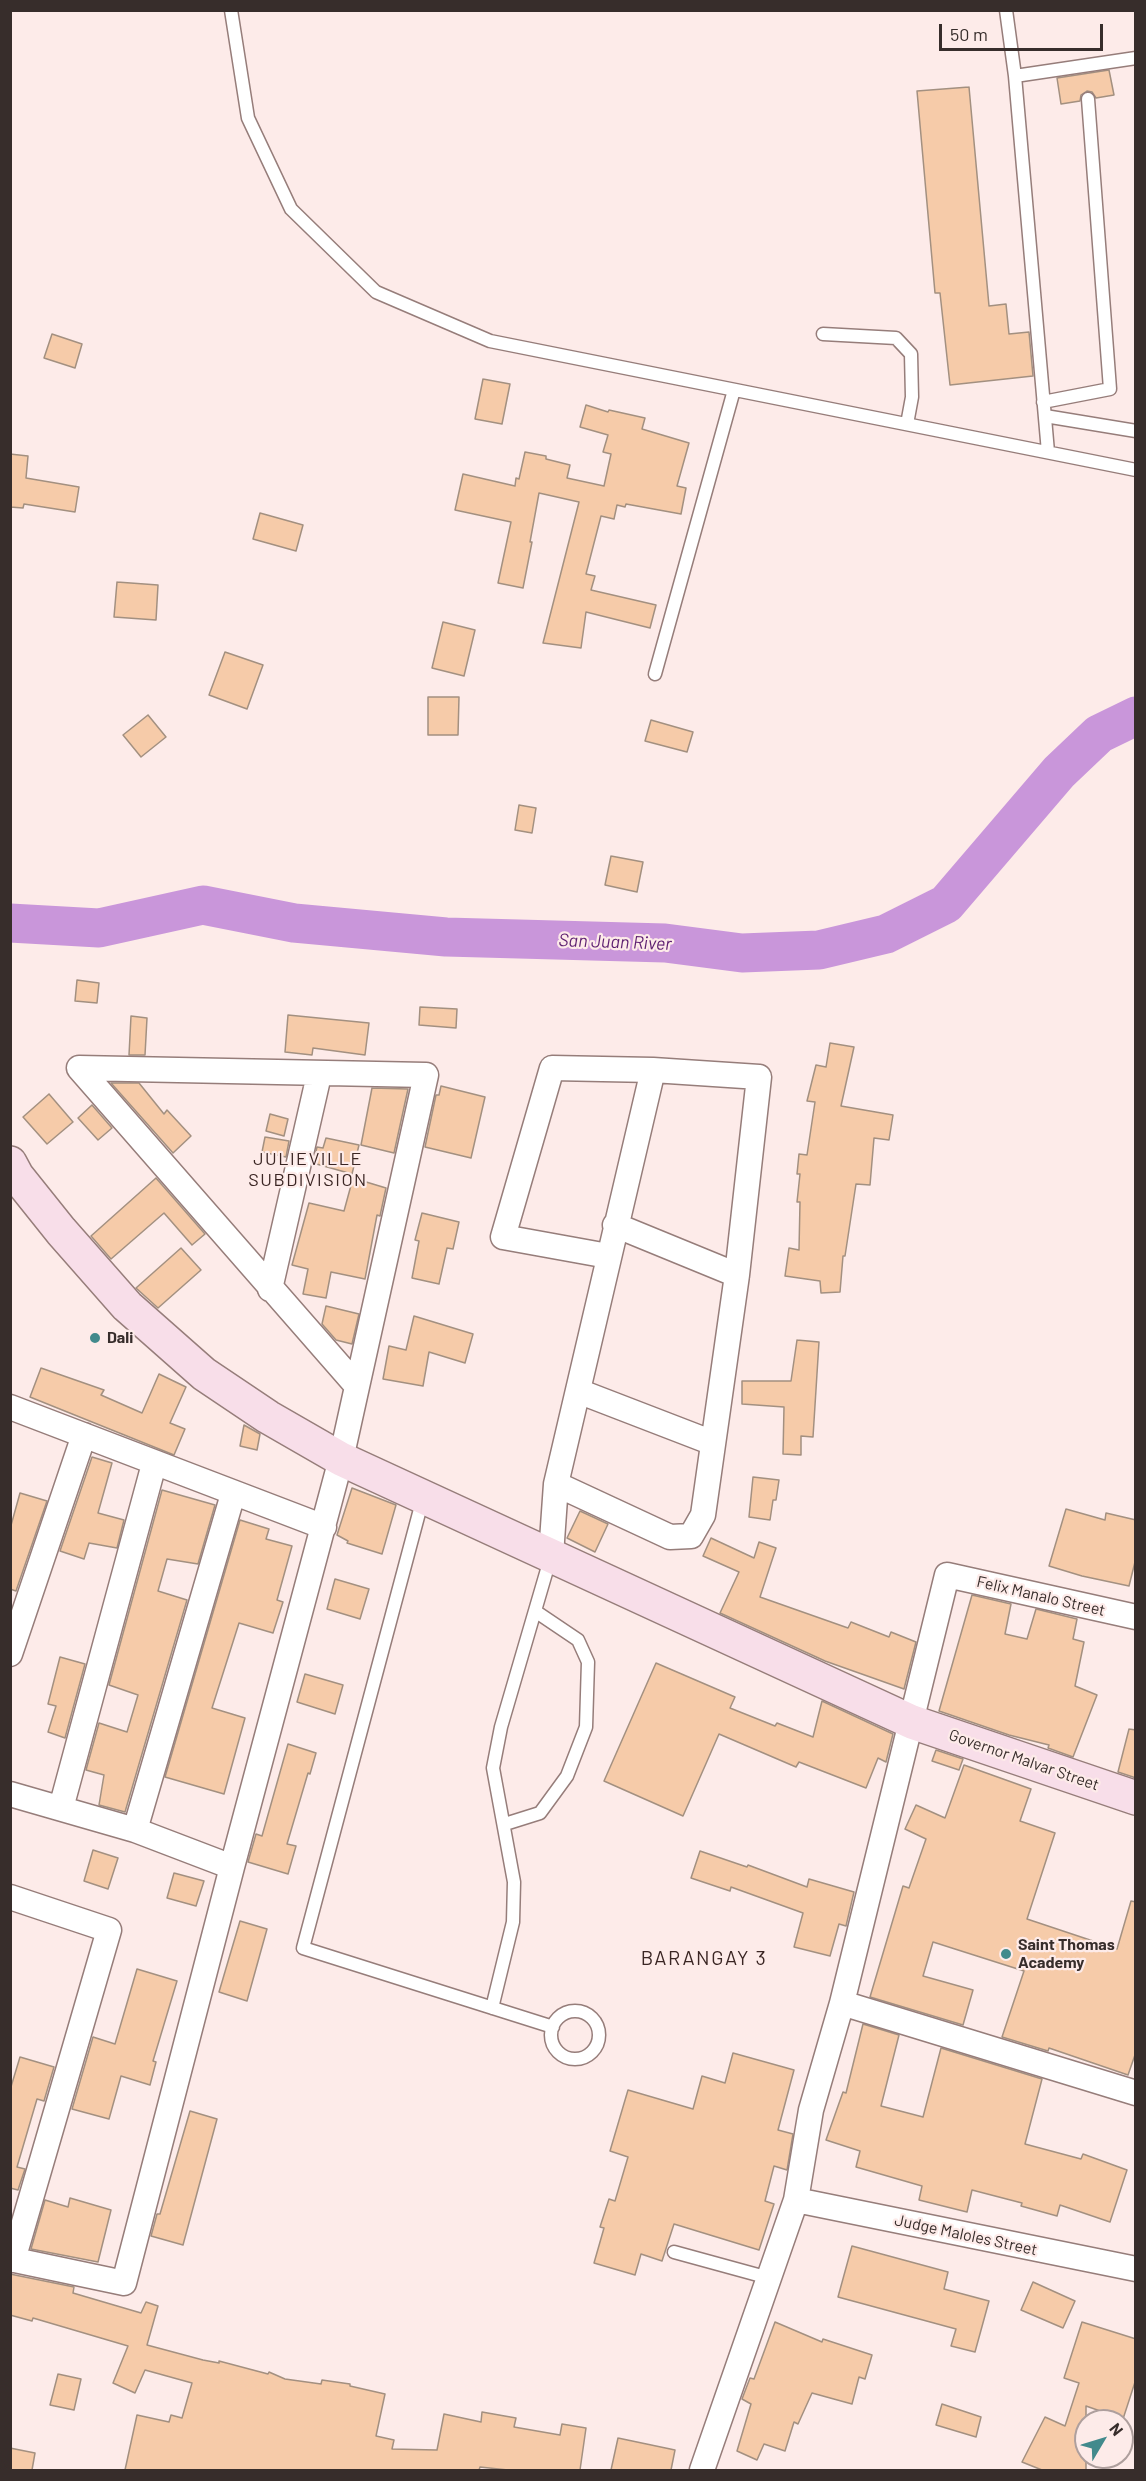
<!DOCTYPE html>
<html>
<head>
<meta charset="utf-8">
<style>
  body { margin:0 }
  #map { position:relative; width:1146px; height:2481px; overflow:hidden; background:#fdebe9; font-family:Barlow,sans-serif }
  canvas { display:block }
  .frame { position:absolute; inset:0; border:12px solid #372d2b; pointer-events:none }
  .north { position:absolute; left:1074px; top:2409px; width:60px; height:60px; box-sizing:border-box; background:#fdebe9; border:2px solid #ae9f9d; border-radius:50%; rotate:52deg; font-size:16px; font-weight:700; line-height:24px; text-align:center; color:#372d2b }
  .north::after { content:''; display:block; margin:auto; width:21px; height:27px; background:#428a8c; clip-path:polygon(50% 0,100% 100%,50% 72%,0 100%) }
  .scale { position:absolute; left:939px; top:24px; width:164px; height:27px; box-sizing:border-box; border:3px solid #372d2b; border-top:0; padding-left:8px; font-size:18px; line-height:21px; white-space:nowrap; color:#372d2b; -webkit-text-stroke:4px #fdebe9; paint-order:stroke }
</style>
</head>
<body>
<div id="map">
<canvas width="1146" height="2481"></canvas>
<div class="frame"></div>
<div class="north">N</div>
<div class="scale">50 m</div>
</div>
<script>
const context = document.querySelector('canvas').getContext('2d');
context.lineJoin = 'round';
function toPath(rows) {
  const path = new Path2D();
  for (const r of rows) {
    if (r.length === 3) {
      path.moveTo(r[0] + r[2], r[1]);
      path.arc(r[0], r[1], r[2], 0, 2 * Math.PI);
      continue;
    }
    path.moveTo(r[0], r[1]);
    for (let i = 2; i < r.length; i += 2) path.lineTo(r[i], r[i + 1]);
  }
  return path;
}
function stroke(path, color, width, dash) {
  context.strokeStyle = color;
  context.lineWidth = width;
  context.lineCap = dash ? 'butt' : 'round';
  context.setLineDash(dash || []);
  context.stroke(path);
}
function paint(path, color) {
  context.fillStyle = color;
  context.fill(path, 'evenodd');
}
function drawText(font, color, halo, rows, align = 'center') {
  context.font = font + ' Barlow,sans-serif';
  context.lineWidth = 4.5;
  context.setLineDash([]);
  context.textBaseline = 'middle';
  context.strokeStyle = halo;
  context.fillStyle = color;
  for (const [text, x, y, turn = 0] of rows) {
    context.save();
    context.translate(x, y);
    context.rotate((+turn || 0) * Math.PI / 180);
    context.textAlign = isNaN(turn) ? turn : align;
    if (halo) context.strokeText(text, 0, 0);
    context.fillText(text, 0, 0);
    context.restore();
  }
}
stroke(toPath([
  [10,923,99,928,203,905,294,923,446,937,665,943,742,953,819,950,886,934,946,904,1059,772,1099,734,1136,716]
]), '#c996da', 39);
const building = toPath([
  [1109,70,1114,95,1096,98,1092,92,1087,91,1081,95,1080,101,1061,104,1057,78,1109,70],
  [969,87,989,306,1006,304,1009,334,1029,332,1033,376,950,385,940,293,935,293,917,91,969,87],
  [52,334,82,344,75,368,44,358,52,334],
  [483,379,510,384,502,424,475,419,483,379],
  [586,405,608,412,609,410,645,418,642,429,689,443,677,486,686,488,681,514,626,504,625,507,617,505,614,519,601,516,586,574,595,576,591,590,656,605,650,628,586,612,581,648,543,643,579,502,539,493,530,542,532,542,523,588,498,583,511,522,455,510,463,474,515,486,516,478,519,479,525,452,546,456,546,459,570,465,567,478,604,486,611,454,603,452,608,435,580,427,586,405],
  [10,454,28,456,26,478,79,487,75,512,24,504,23,508,10,507,10,454],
  [260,513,303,525,296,551,253,539,260,513],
  [117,582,158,585,156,620,114,617,117,582],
  [443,622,475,630,464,676,432,668,443,622],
  [225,652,263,665,247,709,209,695,225,652],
  [428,697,459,697,458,735,428,735,428,697],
  [148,715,166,737,141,757,123,735,148,715],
  [651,720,693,732,687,752,645,741,651,720],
  [519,805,536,808,532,833,515,830,519,805],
  [611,856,643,862,637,892,605,885,611,856],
  [77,980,99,983,97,1003,75,1001,77,980],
  [420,1007,457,1009,456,1028,419,1025,420,1007],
  [288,1015,369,1023,365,1055,313,1048,312,1055,285,1052,288,1015],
  [131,1016,147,1018,145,1055,129,1055,131,1016],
  [830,1043,854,1047,841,1106,893,1115,889,1140,874,1138,870,1185,856,1184,845,1256,843,1256,840,1292,821,1293,820,1281,785,1276,789,1248,799,1250,800,1202,797,1202,800,1174,797,1174,799,1154,807,1155,815,1102,807,1101,816,1065,826,1067,830,1043],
  [111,1083,139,1083,164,1114,167,1110,191,1136,173,1153,111,1083],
  [441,1086,485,1097,471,1158,425,1147,436,1095,439,1095,441,1086],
  [372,1088,408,1089,394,1153,361,1145,372,1088],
  [49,1094,73,1122,47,1144,23,1117,49,1094],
  [92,1105,112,1128,98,1140,78,1118,92,1105],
  [270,1114,288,1119,284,1136,266,1131,270,1114],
  [265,1137,289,1141,286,1157,262,1152,265,1137],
  [326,1138,359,1145,352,1174,313,1163,317,1147,323,1148,326,1138],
  [156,1178,205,1234,192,1245,164,1213,111,1259,91,1236,156,1178],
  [353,1178,386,1188,380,1216,377,1215,365,1279,331,1272,326,1298,303,1294,308,1269,292,1265,309,1203,344,1211,353,1178],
  [422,1213,459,1222,453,1249,447,1248,439,1284,412,1278,419,1241,415,1240,422,1213],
  [181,1248,201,1270,158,1308,136,1288,181,1248],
  [326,1306,359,1314,352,1344,336,1340,322,1324,326,1306],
  [414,1316,473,1334,465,1363,429,1352,423,1386,383,1379,389,1346,406,1350,414,1316],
  [797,1340,819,1342,813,1437,801,1436,801,1455,783,1454,784,1407,742,1404,742,1381,791,1381,797,1340],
  [41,1368,104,1390,101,1395,142,1413,159,1374,186,1387,170,1423,185,1429,174,1455,30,1397,41,1368],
  [244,1425,260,1434,257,1450,240,1446,244,1425],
  [92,1457,112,1463,98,1513,124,1520,117,1548,89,1543,84,1559,60,1551,92,1457],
  [753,1477,779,1480,776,1500,773,1500,770,1520,749,1517,753,1477],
  [352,1488,396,1505,382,1554,347,1543,348,1541,337,1535,352,1488],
  [162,1490,215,1505,198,1564,167,1559,158,1591,187,1600,125,1812,99,1805,104,1775,86,1770,99,1723,127,1732,138,1695,109,1685,162,1490],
  [20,1493,47,1501,16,1591,10,1589,10,1529,20,1493],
  [1066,1509,1105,1520,1106,1513,1136,1520,1136,1558,1129,1586,1082,1576,1049,1566,1066,1509],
  [580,1511,608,1524,595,1552,567,1538,580,1511],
  [240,1520,269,1529,266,1539,292,1546,277,1600,283,1602,273,1633,239,1623,212,1708,245,1718,224,1794,165,1777,240,1520],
  [711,1538,754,1558,759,1542,776,1548,760,1597,848,1628,851,1622,889,1637,891,1632,916,1642,904,1689,825,1661,720,1613,739,1572,703,1556,711,1538],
  [335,1579,369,1589,360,1619,327,1609,335,1579],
  [972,1595,1011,1604,1005,1634,1027,1639,1036,1609,1077,1619,1073,1639,1084,1642,1075,1686,1097,1695,1073,1757,1048,1748,1049,1745,1009,1735,939,1711,972,1595],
  [60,1657,85,1664,65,1738,48,1732,56,1706,48,1704,60,1657],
  [656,1663,735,1697,730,1708,775,1726,777,1723,813,1737,822,1701,893,1734,886,1762,878,1758,866,1788,799,1762,796,1767,719,1734,683,1816,604,1781,656,1663],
  [305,1674,343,1685,335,1714,297,1702,305,1674],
  [1129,1729,1136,1730,1136,1778,1118,1772,1129,1729],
  [288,1744,316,1753,310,1774,308,1773,287,1844,296,1846,288,1874,248,1862,256,1834,262,1836,288,1744],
  [936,1750,963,1759,959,1770,932,1761,936,1750],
  [964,1765,1031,1789,1020,1821,1055,1833,1027,1919,1117,1949,1131,1901,1136,1902,1136,2052,1128,2075,1049,2048,1048,2051,1002,2037,1024,1971,933,1942,923,1976,973,1990,963,2025,870,1997,903,1886,909,1888,926,1839,905,1829,916,1805,945,1818,964,1765],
  [93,1850,118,1858,108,1889,84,1881,93,1850],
  [700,1851,747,1867,748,1865,807,1887,809,1879,854,1892,846,1926,839,1924,830,1956,794,1947,803,1913,731,1887,730,1891,691,1878,700,1851],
  [174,1873,204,1881,196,1906,167,1898,174,1873],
  [240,1921,267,1929,247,2001,219,1992,240,1921],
  [137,1969,177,1981,153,2061,156,2062,150,2085,121,2076,109,2119,72,2109,93,2037,115,2044,137,1969],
  [863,2024,899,2035,881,2106,923,2117,941,2048,1042,2079,1025,2144,1081,2159,1083,2154,1127,2170,1110,2222,1060,2205,1057,2216,1021,2206,1022,2203,972,2190,967,2212,919,2200,922,2186,856,2167,860,2151,826,2140,843,2092,846,2093,863,2024],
  [733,2053,794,2070,778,2130,793,2134,787,2170,774,2166,765,2201,774,2204,759,2250,674,2224,662,2261,641,2254,635,2275,594,2263,604,2228,600,2227,609,2199,615,2201,628,2157,610,2151,628,2090,693,2109,702,2076,725,2083,733,2053],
  [20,2057,54,2067,44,2101,37,2099,17,2167,25,2169,18,2190,10,2188,10,2090,20,2057],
  [190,2111,217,2119,183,2245,151,2236,157,2214,160,2214,190,2111],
  [70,2198,111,2210,98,2262,31,2249,45,2200,68,2207,70,2198],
  [852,2246,948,2272,944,2289,989,2301,975,2352,951,2346,956,2329,838,2297,852,2246],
  [10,2274,74,2287,73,2293,141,2313,146,2302,158,2306,147,2345,203,2360,219,2363,219,2361,268,2374,269,2372,285,2379,321,2384,322,2380,350,2384,350,2386,385,2394,376,2436,394,2440,392,2449,437,2450,444,2414,481,2422,482,2412,516,2418,514,2427,560,2435,562,2424,586,2428,580,2470,508,2470,480,2467,479,2470,125,2470,137,2415,169,2422,171,2415,182,2418,192,2383,145,2370,135,2393,113,2383,128,2346,33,2318,32,2321,10,2315,10,2274],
  [1033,2282,1075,2301,1063,2328,1021,2310,1033,2282],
  [775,2322,822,2342,823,2339,872,2355,865,2379,859,2377,852,2404,812,2393,798,2424,794,2422,785,2451,764,2444,757,2460,737,2451,751,2404,742,2399,750,2378,754,2379,775,2322],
  [1082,2322,1136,2339,1136,2379,1123,2419,1086,2406,1086,2470,1042,2470,1022,2462,1045,2417,1065,2426,1079,2383,1064,2378,1082,2322],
  [58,2374,81,2379,74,2410,50,2405,58,2374],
  [942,2404,981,2417,976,2437,936,2425,942,2404],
  [618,2438,675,2450,671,2470,611,2470,618,2438],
  [10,2448,35,2453,32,2470,10,2470,10,2448]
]);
paint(building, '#f6cba9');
stroke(building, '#a39080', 1.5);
const lane = toPath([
  [231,10,248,118,291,209,376,292,490,341,1136,470],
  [1006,10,1015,76,1048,452],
  [1015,76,1136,58],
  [823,334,896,338,911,354,912,397,907,424],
  [1043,402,1110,389,1088,99],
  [1045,416,1136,431],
  [655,674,734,390],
  [423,1498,303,1948,553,2027],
  [505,1824,540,1813,567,1776,586,1727,588,1662,578,1640,535,1611],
  [492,2008,513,1922,514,1882,493,1768,501,1727,551,1556],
  [575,2035,24],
  [674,2252,769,2278]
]);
const street = toPath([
  [615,1225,737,1275],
  [270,1289,319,1075],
  [578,1391,713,1443],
  [10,1407,324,1527],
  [556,1484,670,1537,691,1536,703,1515,737,1275,759,1077,653,1070,552,1068,503,1237,608,1256],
  [551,1555,556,1484,653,1070],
  [10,1654,84,1435],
  [10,1794,135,1830,232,1867],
  [61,1808,154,1464],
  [135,1830,233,1494],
  [10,1897,109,1930,13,2260],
  [842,2003,1136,2093],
  [796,2200,1136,2269],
  [10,2259,124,2283,232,1867,341,1459,426,1075,79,1068,357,1386],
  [702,2470,796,2200,811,2110,842,2003,947,1575,1136,1617]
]);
const secondary = toPath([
  [10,1163,17,1176,61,1231,127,1306,204,1374,268,1417,341,1459,912,1722,1136,1798]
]);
stroke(lane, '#967d7a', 15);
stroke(street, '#967d7a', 27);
stroke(secondary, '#967d7a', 36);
stroke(lane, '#fff', 12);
stroke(street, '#fff', 24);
stroke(secondary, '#f8dee9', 33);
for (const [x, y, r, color] of [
  [95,1338,6,"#428a8c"],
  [1006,1954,6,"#428a8c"]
]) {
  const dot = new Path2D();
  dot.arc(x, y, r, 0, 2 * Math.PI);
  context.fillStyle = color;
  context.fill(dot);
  stroke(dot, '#fdebe9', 2);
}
drawText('bold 16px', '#372d2b', '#fdebe9', [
  ["Dali",107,1338],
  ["Saint Thomas",1018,1945],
  ["Academy",1018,1963]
], 'left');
drawText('16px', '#372d2b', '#fdebe9', [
  ["Felix Manalo Street",1041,1596,13],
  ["Governor Malvar Street",1024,1760,19],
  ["Judge Maloles Street",966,2235,12]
]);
drawText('italic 18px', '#5d1f70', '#fdebe9', [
  ["San Juan River",615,942,2]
]);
context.letterSpacing = '1.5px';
drawText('18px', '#3a2523', '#fdebe9', [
  ["JULIEVILLE",308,1159],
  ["SUBDIVISION",308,1180]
]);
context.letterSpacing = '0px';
context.letterSpacing = '1.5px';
drawText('20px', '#3a2523', '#fdebe9', [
  ["BARANGAY 3",704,1958]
]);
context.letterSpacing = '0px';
</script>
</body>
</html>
